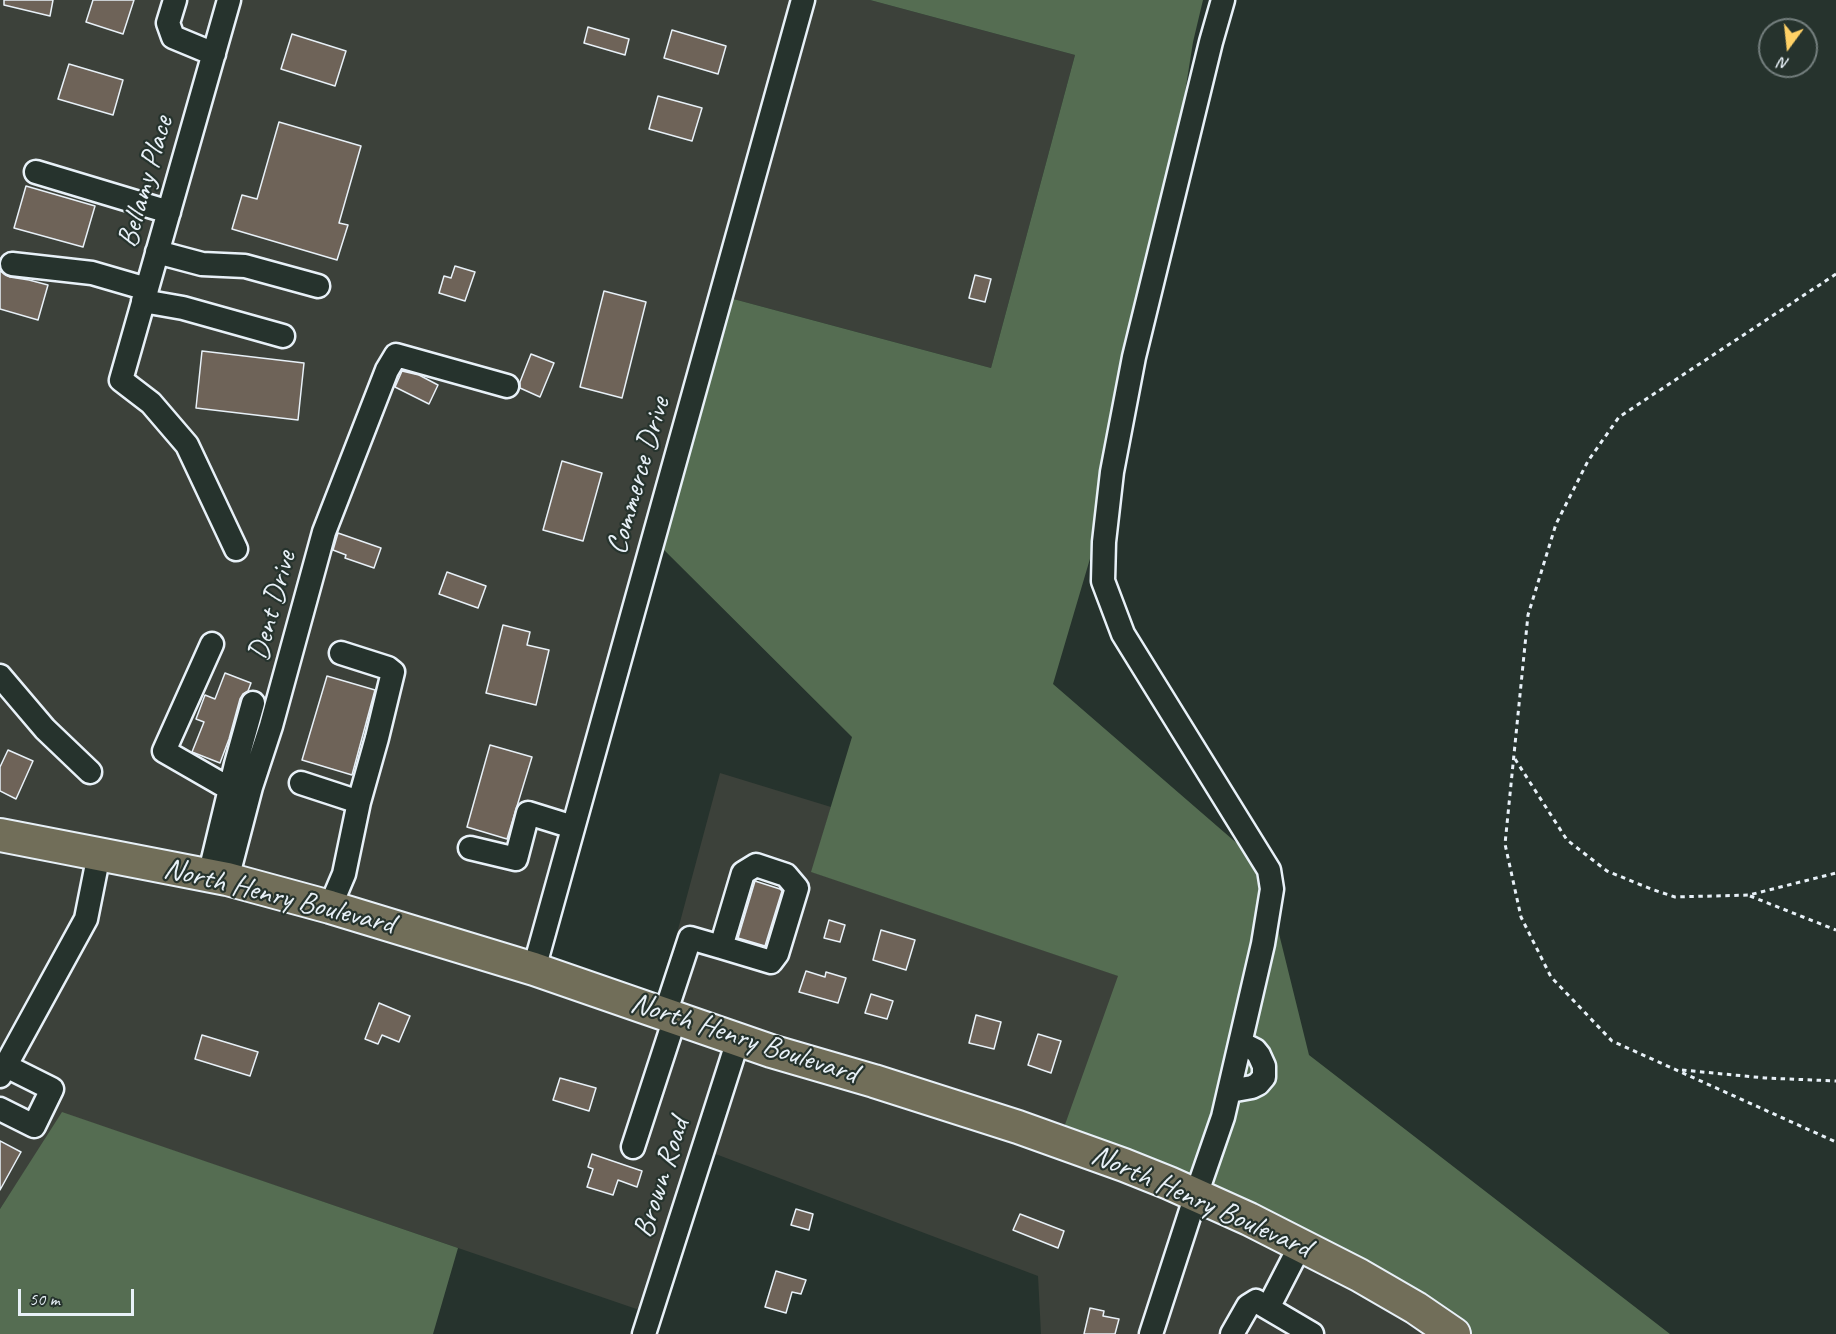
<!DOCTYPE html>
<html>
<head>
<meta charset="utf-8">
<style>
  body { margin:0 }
  #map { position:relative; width:1836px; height:1334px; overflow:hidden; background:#26332d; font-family:Caveat,sans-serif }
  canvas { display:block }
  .north { position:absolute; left:1758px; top:18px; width:60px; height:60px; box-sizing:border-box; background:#26332d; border:2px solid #747f7e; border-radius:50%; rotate:195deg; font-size:16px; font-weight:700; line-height:24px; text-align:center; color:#e8f1f8 }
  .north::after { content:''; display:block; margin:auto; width:21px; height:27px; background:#ffd166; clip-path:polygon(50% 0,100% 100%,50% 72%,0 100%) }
  .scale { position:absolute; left:18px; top:1289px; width:116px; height:27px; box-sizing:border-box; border:3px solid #e8f1f8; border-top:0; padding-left:8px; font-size:18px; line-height:21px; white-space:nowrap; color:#e8f1f8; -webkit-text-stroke:4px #26332d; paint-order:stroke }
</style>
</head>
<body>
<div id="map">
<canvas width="1836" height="1334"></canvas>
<div class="north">N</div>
<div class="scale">50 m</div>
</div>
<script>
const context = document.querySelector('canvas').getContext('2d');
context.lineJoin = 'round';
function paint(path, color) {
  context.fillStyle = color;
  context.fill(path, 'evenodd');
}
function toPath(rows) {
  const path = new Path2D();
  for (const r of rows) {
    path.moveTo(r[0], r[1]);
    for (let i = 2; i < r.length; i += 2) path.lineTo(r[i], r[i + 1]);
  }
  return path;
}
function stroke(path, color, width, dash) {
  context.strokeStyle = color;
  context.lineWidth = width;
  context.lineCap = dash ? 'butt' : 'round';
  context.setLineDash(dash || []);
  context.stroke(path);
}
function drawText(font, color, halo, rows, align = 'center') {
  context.font = font + ' Caveat,sans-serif';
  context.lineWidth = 4.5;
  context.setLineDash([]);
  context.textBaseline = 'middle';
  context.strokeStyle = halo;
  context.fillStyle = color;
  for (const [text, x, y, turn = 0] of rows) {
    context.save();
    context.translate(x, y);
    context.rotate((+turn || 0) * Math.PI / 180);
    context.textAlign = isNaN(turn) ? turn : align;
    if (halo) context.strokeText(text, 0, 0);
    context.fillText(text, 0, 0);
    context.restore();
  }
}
paint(toPath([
  [0,0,870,0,1075,55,991,368,726,297,536,969,658,1004,720,773,831,807,812,872,1119,976,1209,1195,1451,1334,1041,1334,1038,1276,705,1150,660,1317,63,1113,0,1209]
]), '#3c413a');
paint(toPath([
  [870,0,1203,0,1193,42,1136,403,1053,684,1262,865,1309,1055,1670,1334,1451,1334,1430,1321,1057,1147,1118,976,811,872,852,737,653,539,726,297,991,368,1075,55],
  [62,1112,458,1248,433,1334,0,1334,0,1209]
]), '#556d52');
const building = toPath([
  [4,0,53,0,50,16,4,5,4,0],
  [93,0,134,0,123,34,86,22,93,0],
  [588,27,629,39,625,55,584,43,588,27],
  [672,30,726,46,718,74,664,58,672,30],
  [292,34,346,51,335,86,281,69,292,34],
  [69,64,123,80,113,115,58,99,69,64],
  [658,96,702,108,692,141,649,129,658,96],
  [279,122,361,146,339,223,348,225,337,260,232,229,242,195,257,199,279,122],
  [26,186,95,206,83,247,14,228,26,186],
  [455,266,475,272,465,301,439,293,444,276,451,278,455,266],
  [0,271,10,277,29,280,48,285,38,320,0,309,0,271],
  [975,275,991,279,985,302,969,298,975,275],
  [604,291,646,302,622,398,580,387,604,291],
  [202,351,304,363,298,420,196,408,202,351],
  [531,354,554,363,540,397,520,388,520,382,531,354],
  [402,371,419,375,438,385,429,404,395,387,402,371],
  [562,461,602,473,583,541,543,530,562,461],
  [338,533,381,548,374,568,345,558,346,555,333,550,338,533],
  [447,572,486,586,478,608,439,594,447,572],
  [503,625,530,632,527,645,549,650,536,705,486,693,503,625],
  [225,673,251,683,248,691,243,694,240,699,229,739,220,763,192,752,204,722,196,719,205,695,215,699,225,673],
  [327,676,375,690,352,775,302,760,327,676],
  [490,745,532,757,507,839,467,827,490,745],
  [8,750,33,761,16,799,0,791,0,767,8,750],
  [755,881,780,889,782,891,765,946,738,938,755,881],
  [829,920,845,925,840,942,824,938,829,920],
  [881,930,915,940,906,970,873,960,881,930],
  [806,971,825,977,826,972,846,978,838,1003,799,992,806,971],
  [871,994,893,1001,887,1019,865,1013,871,994],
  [379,1003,410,1016,399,1042,382,1035,378,1044,365,1039,379,1003],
  [976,1015,1001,1022,994,1049,969,1043,976,1015],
  [1038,1034,1061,1041,1051,1073,1028,1065,1038,1034],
  [202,1035,258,1052,250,1076,195,1059,202,1035],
  [560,1078,596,1088,589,1111,553,1100,560,1078],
  [0,1141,21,1152,0,1190,0,1141],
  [592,1154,642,1171,637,1187,618,1180,613,1195,587,1187,593,1169,588,1167,592,1154],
  [796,1209,813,1214,809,1230,791,1225,796,1209],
  [1020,1214,1064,1231,1058,1248,1013,1230,1020,1214],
  [776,1271,806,1280,801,1294,792,1292,786,1313,765,1307,776,1271],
  [1090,1308,1104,1311,1103,1316,1119,1319,1115,1334,1084,1334,1090,1308]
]);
paint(building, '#6e6358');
stroke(building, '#e8f1f8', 1.5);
const minor = toPath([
  [175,0,168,23,173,37,214,54],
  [229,0,121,380,151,403,187,445,236,549],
  [36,172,169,212],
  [157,252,202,264,245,266,318,286],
  [12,264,92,273,147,289],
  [143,301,183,308,283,336],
  [212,644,164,751,230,789],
  [341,653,388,668,393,672,377,738,359,802],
  [0,676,45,729,90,772],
  [301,783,359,802,344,874,330,907],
  [470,848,516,859,528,813,573,827],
  [209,876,236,764,253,703],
  [227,879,251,787,271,726,324,532,387,370,396,355,507,386],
  [534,969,803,0],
  [665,1014,690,938,721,947,771,962,777,954,797,888,786,875,756,865,743,873,721,947],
  [0,1076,86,919,99,854],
  [1230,1091,1252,1087,1258,1084,1264,1077,1264,1066,1259,1055,1255,1050,1241,1043],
  [0,1109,34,1126,52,1089,6,1066],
  [633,1147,675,1018],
  [1268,1308,1301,1244],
  [644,1334,738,1040],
  [1151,1334,1196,1195,1223,1117,1263,944,1272,889,1269,870,1123,634,1103,581,1104,542,1112,472,1134,357,1211,42,1223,0],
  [1232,1334,1248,1306,1256,1301,1312,1334]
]);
const highway = toPath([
  [0,835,227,879,330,907,534,969,771,1051,874,1081,1018,1127,1124,1165,1169,1183,1249,1219,1359,1275,1416,1308,1454,1334]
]);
stroke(minor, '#e8f1f8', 27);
stroke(highway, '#e8f1f8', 36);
stroke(toPath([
  [1836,274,1619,417,1588,461,1556,524,1528,615,1505,844,1521,917,1551,977,1612,1041,1836,1142],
  [1515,759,1567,840,1607,871,1651,889,1675,897,1749,895,1836,873],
  [1750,896,1836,930],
  [1682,1070,1765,1078,1836,1081]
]), '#e8f1f8', 3, [4.5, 4.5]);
stroke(minor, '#26332d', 22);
stroke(highway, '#716e59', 32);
drawText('30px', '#e8f1f8', '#26332d', [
  ["Bellamy Place",146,182,-74],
  ["Commerce Drive",639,476,-74],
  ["Dent Drive",273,606,-75],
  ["North Henry Boulevard",279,897,14],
  ["North Henry Boulevard",744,1039,18],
  ["Brown Road",662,1178,-72],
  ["North Henry Boulevard",1201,1202,24]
]);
</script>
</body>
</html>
